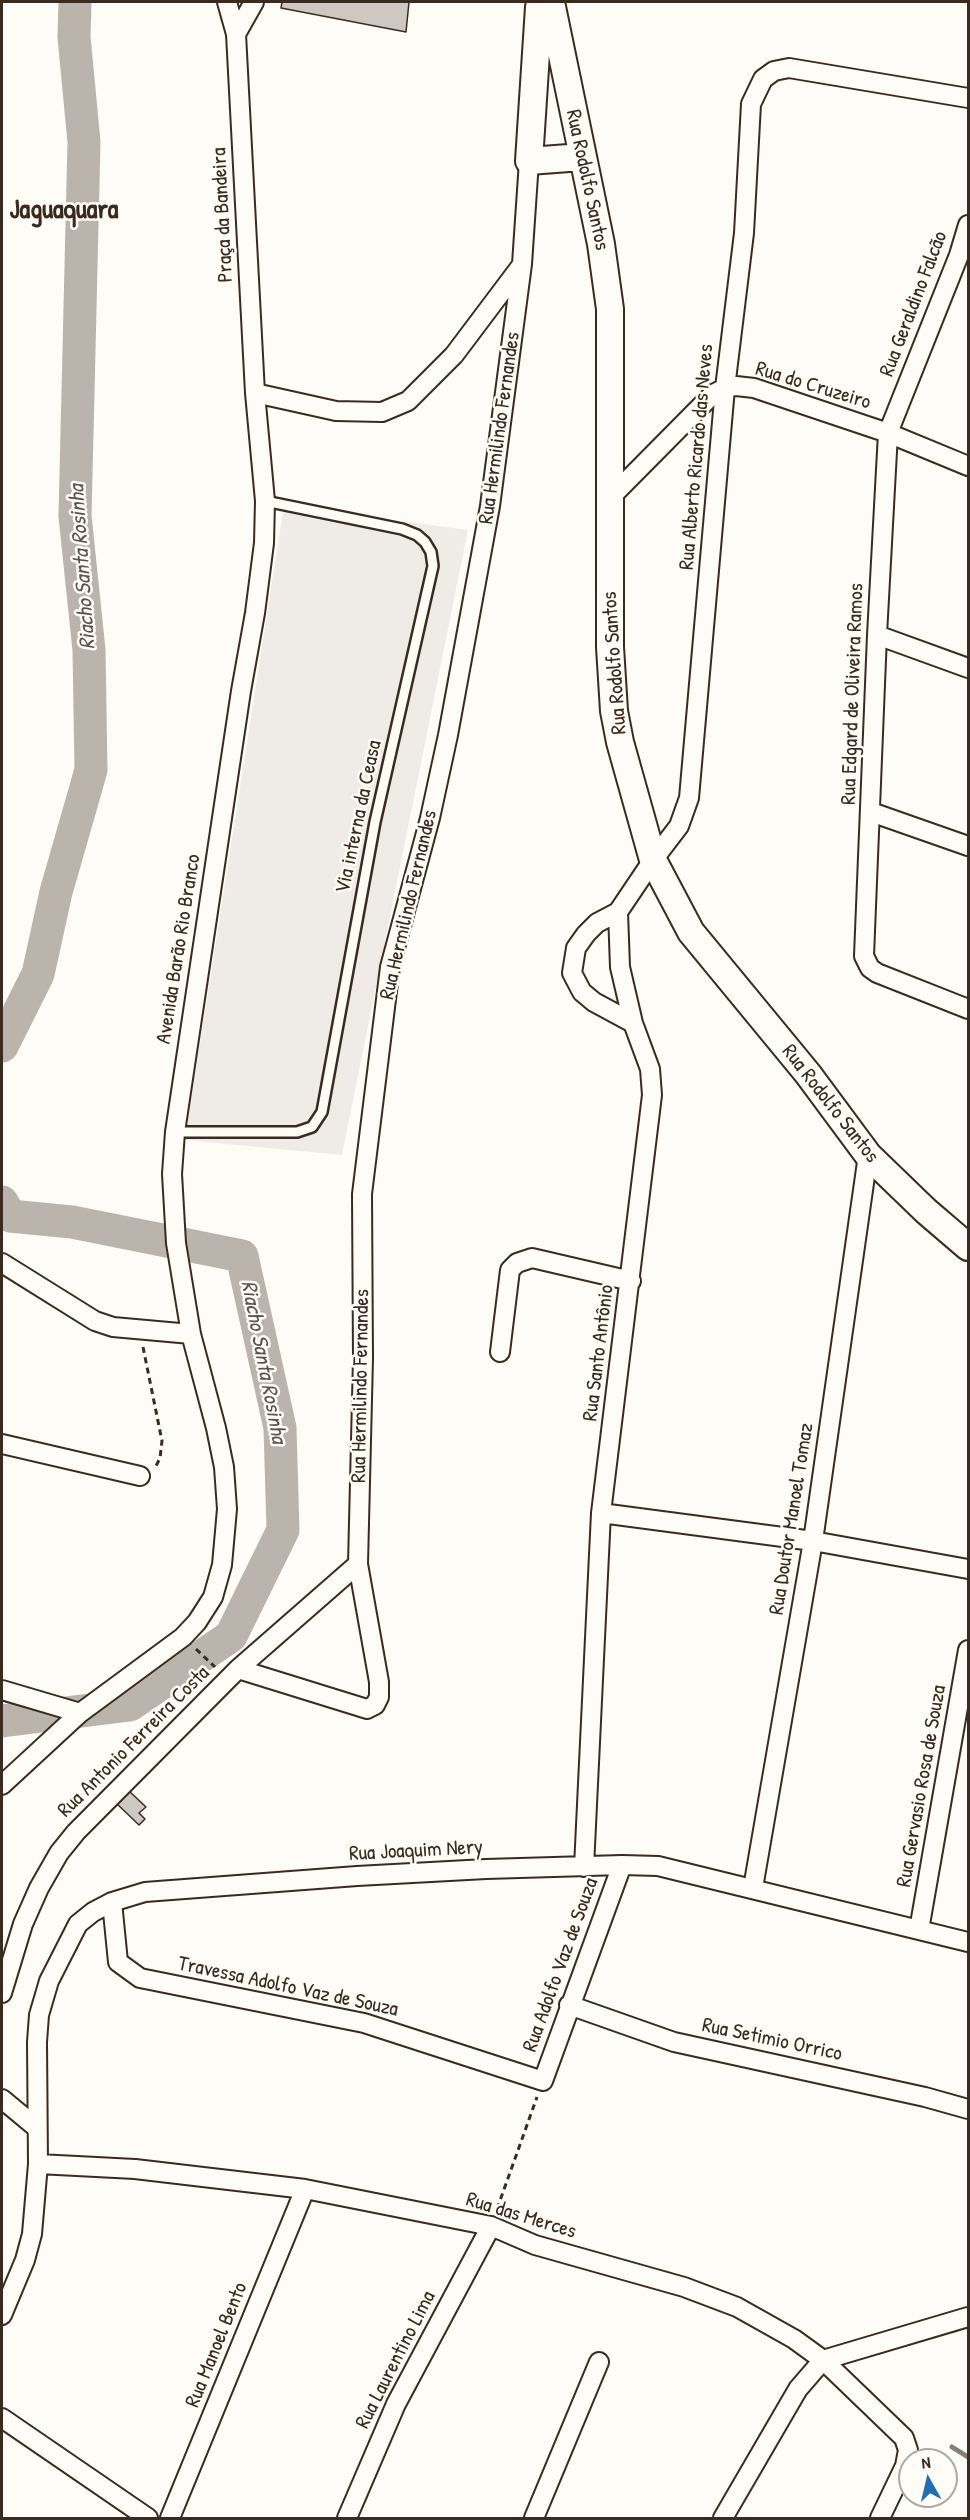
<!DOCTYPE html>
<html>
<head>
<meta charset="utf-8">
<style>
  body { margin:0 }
  #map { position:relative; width:970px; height:2520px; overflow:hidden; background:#fdfcf7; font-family:"Patrick Hand",sans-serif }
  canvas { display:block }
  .frame { position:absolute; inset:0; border:3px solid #3b2a1e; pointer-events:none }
  .north { position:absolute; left:898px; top:2448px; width:60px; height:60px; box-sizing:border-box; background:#fdfcf7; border:2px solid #afa8a0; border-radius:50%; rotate:352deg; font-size:16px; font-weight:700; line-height:24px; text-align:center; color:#3b2a1e }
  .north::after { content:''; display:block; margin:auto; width:21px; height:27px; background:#1f6fb2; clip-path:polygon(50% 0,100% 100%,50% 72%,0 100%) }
</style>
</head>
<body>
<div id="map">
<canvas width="970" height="2520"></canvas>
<div class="frame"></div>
<div class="north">N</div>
</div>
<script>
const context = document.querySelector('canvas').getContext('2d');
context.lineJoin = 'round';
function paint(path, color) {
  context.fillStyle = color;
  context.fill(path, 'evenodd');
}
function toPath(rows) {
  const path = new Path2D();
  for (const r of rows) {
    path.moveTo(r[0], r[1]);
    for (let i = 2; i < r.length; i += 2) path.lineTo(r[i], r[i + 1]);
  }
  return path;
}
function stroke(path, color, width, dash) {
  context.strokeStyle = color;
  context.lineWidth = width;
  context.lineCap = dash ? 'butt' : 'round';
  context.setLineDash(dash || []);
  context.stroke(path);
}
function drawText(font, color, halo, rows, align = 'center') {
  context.font = font + ' "Patrick Hand",sans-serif';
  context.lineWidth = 5;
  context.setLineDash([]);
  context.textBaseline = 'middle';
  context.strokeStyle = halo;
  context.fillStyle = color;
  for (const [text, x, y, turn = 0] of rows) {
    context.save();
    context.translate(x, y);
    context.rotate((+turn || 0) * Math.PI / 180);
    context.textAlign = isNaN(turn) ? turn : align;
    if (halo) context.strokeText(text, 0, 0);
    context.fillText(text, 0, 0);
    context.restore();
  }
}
paint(toPath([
  [284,505,468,530,342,1155,185,1140]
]), '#efece7');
stroke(toPath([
  [952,2447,968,2457]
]), '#887d74', 5);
stroke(toPath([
  [2,1046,38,974,56,892,91,770,89,650,75,516,84,142,74,37,75,2],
  [2,1202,10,1216,72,1222,242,1256,280,1428,283,1530,231,1636,130,1705,2,1721]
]), '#bbb4ad', 33);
const building = toPath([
  [282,2,409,2,406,32,281,8,282,2],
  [128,1790,146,1807,139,1813,145,1819,139,1825,116,1803,128,1790]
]);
paint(building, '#cdc8c2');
stroke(building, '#3b2a1e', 1.5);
const service = toPath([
  [175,1132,297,1132,312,1127,322,1112,375,822,433,566,431,552,425,542,417,535,402,529,265,501]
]);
const minor = toPath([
  [236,34,254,2],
  [968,225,959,255,888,433,877,635,864,956,870,968,877,973,968,1009],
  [255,393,336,411,382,412,408,401,454,355,521,266],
  [609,499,713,394,725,388,736,386,754,388,888,433,968,466],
  [877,635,968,668],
  [871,812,968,846],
  [618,912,597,923,586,934,576,948,572,973,582,992,594,1002,633,1023],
  [2,1263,95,1321,113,1327,191,1334],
  [500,1352,510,1270,517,1263,532,1258,631,1281],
  [2,1444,140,1476],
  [601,1513,813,1541,968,1569],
  [238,1669,367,1709,375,1705,379,1697,379,1682,358,1564,363,1358,362,1194,390,967,430,818,448,735,490,506,522,264,529,161],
  [2,1690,80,1713,183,1637,197,1622,213,1597,222,1565,227,1509,224,1467,216,1428,191,1334,176,1243,172,1174,175,1132,241,691,255,613,264,543,265,501,255,393,236,34,227,2],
  [2,1785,80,1713],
  [584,1867,601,1513,652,1095,650,1069,633,1023,620,967,618,912,653,860,679,826,689,798,725,388,744,233,751,104,763,79,774,71,789,68,968,98],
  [753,1888,813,1541,868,1155],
  [112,1902,118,1962,140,1978,364,2023,543,2081,622,1865],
  [919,1930,968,1650],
  [2,1993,23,1924,39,1888,59,1853,76,1832,238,1669,358,1564],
  [569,2005,674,2042,925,2097,968,2109],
  [2,2099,37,2128],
  [38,2164,135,2169,305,2189,491,2226,535,2245,684,2287,737,2307,794,2339,823,2360,904,2438,908,2450,905,2466,880,2518],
  [2,2315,25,2260,32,2234,38,2164,37,2042,39,2015,49,1981,78,1924,93,1912,112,1902,145,1892,357,1876,486,1869,622,1865,658,1866,968,1942],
  [2,2418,148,2518],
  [170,2518,305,2189],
  [347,2518,396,2404,491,2226],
  [534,2518,599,2362],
  [723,2518,798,2389,823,2360,968,2317]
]);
const secondary = toPath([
  [543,2,539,7,529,161,582,157],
  [551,2,601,244,610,309,610,647,614,711,620,742,653,860,691,932,808,1074,868,1155,926,1211,968,1247]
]);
stroke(service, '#3b2a1e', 14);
stroke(minor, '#3b2a1e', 22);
stroke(secondary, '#3b2a1e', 30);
stroke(toPath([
  [143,1347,162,1441,160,1458,156,1466],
  [196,1649,215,1667],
  [497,2209,537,2097]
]), '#3b2a1e', 3, [6, 4.5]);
stroke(service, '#fdfcf7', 9);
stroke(minor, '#fdfcf7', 18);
stroke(secondary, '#fdfcf7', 26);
drawText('21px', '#3b2a1e', '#fdfcf7', [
  ["Rua Rodolfo Santos",587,180,78],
  ["Praça da Bandeira",223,215,-93],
  ["Rua Geraldino Falcão",914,304,-69],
  ["Rua do Cruzeiro",813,386,17],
  ["Rua Hermilindo Fernandes",500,428,-82],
  ["Rua Alberto Ricardo das Neves",697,457,-85],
  ["Rua Rodolfo Santos",615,663,-94],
  ["Rua Edgard de Oliveira Ramos",853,694,-88],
  ["Via interna da Ceasa",359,817,-78],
  ["Rua Hermilindo Fernandes",409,905,-77],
  ["Avenida Barão Rio Branco",179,949,-81],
  ["Rua Rodolfo Santos",830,1104,52],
  ["Rua Santo Antônio",599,1353,-83],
  ["Rua Hermilindo Fernandes",361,1386,-89],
  ["Rua Doutor Manoel Tomaz",792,1519,-81],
  ["Rua Antonio Ferreira Costa",134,1742,-45],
  ["Rua Gervasio Rosa de Souza",922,1786,-80],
  ["Rua Joaquim Nery",416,1851,-3],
  ["Rua Adolfo Vaz de Souza",561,1965,-70],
  ["Travessa Adolfo Vaz de Souza",288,1987,12],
  ["Rua Setimio Orrico",772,2040,12],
  ["Rua das Merces",521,2216,17],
  ["Rua Manoel Bento",217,2345,-68],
  ["Rua Laurentino Lima",396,2360,-63]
]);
drawText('italic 22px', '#615349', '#fdfcf7', [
  ["Riacho Santa Rosinha",83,567,-94],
  ["Riacho Santa Rosinha",263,1362,79]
]);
drawText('bold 27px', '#3b2a1e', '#fdfcf7', [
  ["Jaguaquara",64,211]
]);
</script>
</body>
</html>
